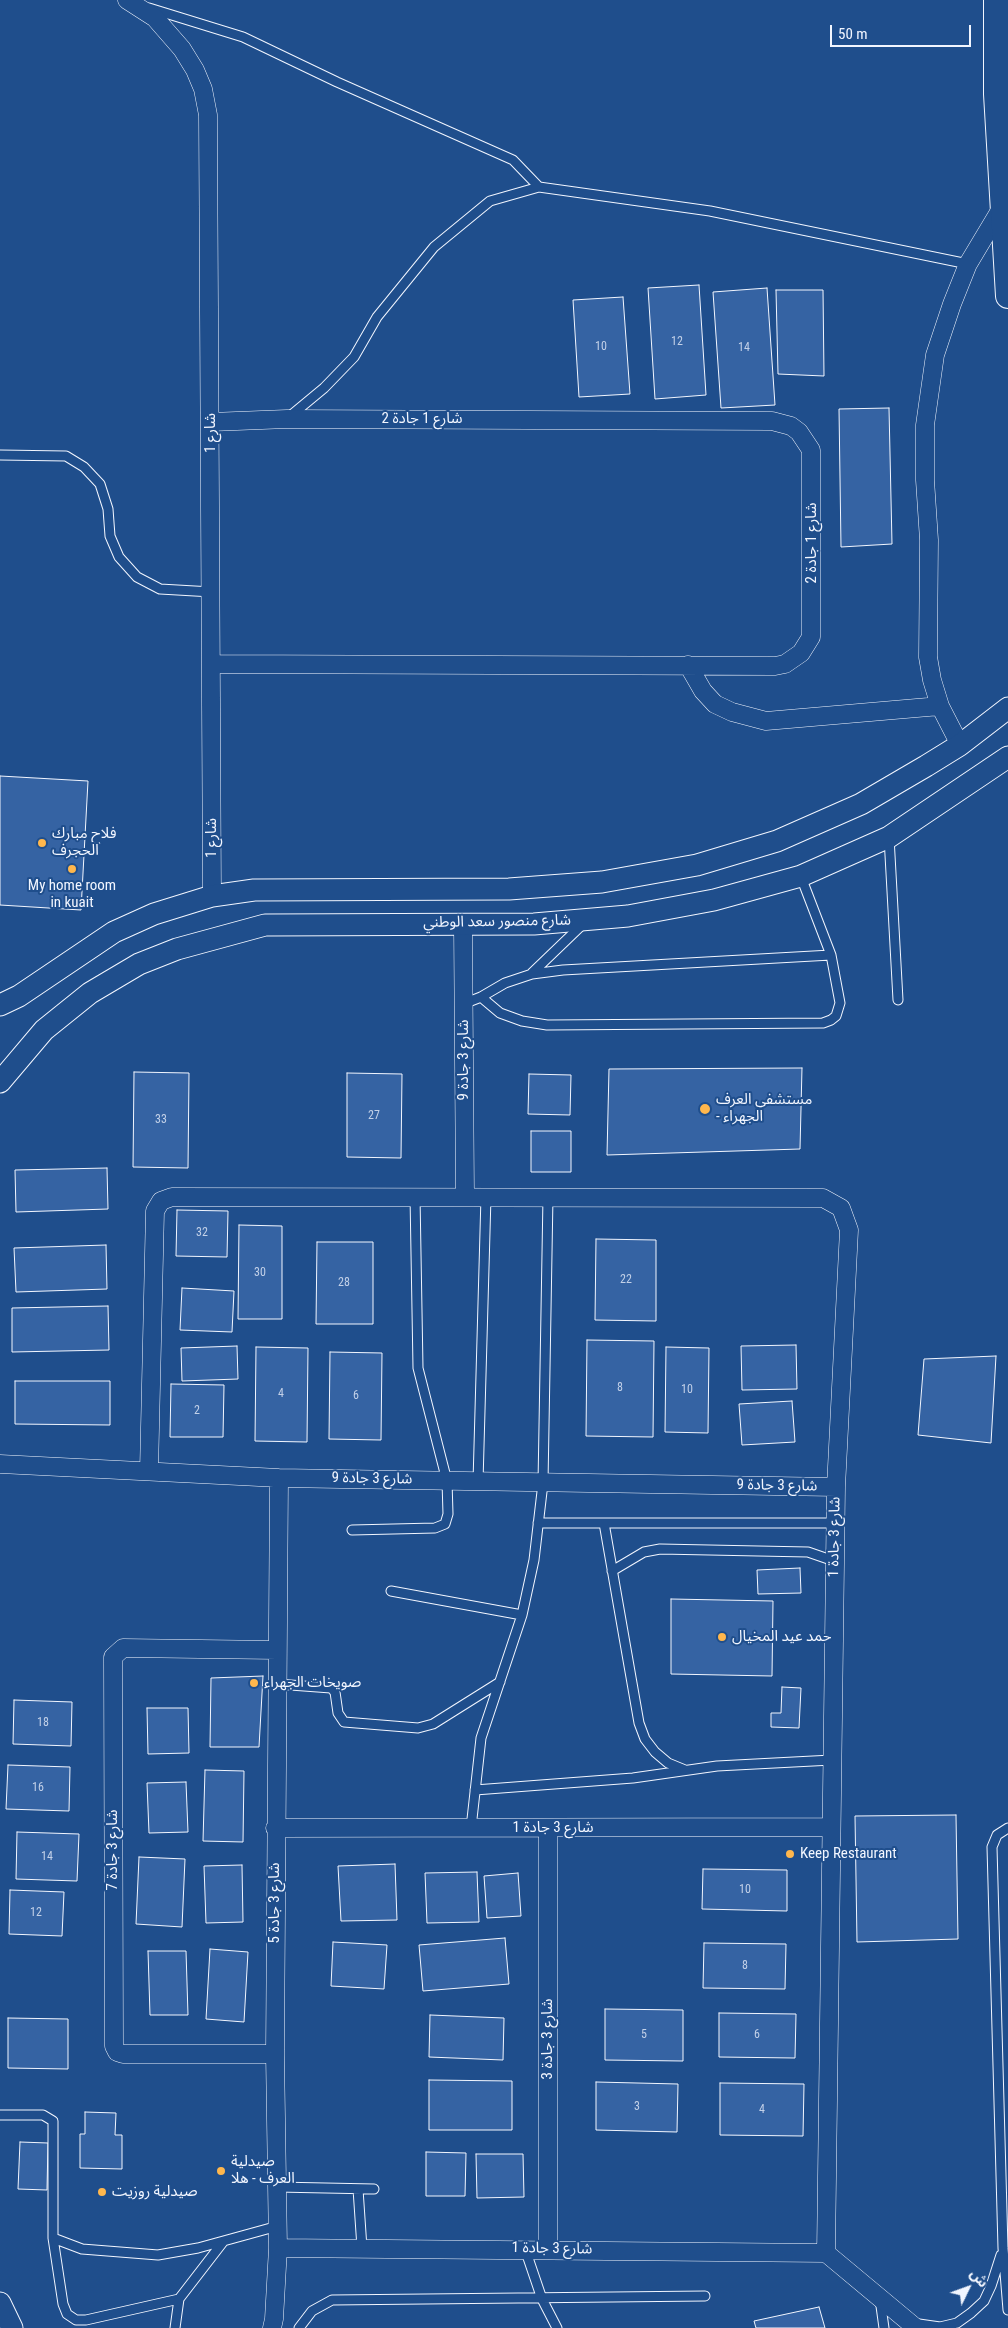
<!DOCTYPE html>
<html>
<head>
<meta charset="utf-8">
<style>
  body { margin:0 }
  #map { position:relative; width:1008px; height:2328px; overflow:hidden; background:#1f4e8c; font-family:"Roboto Condensed","Noto Sans Arabic",sans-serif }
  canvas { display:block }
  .north { position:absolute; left:943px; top:2263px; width:50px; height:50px; -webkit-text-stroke:4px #1f4e8c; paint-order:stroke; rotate:48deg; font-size:14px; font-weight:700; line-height:20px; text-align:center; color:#f2f6ff }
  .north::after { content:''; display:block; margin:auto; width:18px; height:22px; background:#f2f6ff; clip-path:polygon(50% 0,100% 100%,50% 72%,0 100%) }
  .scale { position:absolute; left:830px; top:25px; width:141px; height:22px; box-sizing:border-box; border:2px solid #f2f6ff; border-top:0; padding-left:6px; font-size:15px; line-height:18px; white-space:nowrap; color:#f2f6ff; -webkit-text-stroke:4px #1f4e8c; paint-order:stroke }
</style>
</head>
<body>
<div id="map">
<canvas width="1008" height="2328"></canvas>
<div class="north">ش</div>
<div class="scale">50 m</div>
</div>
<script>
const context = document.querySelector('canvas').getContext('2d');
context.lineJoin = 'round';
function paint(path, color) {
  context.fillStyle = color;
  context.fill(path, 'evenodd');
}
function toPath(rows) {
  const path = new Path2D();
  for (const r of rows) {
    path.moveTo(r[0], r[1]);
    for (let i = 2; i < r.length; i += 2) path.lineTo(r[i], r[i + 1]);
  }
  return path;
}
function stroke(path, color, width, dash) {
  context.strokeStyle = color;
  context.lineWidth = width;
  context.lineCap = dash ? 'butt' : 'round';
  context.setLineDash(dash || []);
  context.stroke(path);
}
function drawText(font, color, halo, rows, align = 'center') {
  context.font = font + ' "Roboto Condensed","Noto Sans Arabic",sans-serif';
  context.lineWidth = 4;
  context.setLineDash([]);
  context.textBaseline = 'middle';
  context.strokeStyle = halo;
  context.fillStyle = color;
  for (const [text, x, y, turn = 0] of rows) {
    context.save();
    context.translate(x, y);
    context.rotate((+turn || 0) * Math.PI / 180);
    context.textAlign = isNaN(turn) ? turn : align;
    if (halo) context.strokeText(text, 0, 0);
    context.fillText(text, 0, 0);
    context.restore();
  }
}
const building = toPath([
  [699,285,706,395,655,399,648,288,699,285],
  [767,288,775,405,721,408,713,292,767,288],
  [776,290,823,290,824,376,778,374,776,290],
  [623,297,630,394,579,397,573,300,623,297],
  [889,408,892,544,841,547,839,409,889,408],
  [0,776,88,781,81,910,0,905,0,776],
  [802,1068,800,1149,607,1155,609,1069,802,1068],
  [134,1072,189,1073,188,1168,133,1167,134,1072],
  [347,1073,402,1074,401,1158,347,1157,347,1073],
  [529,1074,571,1075,570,1115,528,1114,529,1074],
  [531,1131,571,1131,571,1172,531,1172,531,1131],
  [107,1168,108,1209,16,1212,15,1170,107,1168],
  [177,1210,228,1211,227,1257,176,1256,177,1210],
  [239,1225,282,1226,282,1319,238,1319,239,1225],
  [596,1239,656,1240,656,1321,595,1320,596,1239],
  [317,1242,373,1242,373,1324,316,1324,317,1242],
  [106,1245,107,1289,16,1292,14,1248,106,1245],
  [182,1288,234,1291,232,1332,180,1330,182,1288],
  [108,1306,109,1350,12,1352,12,1308,108,1306],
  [587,1340,654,1341,653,1437,586,1436,587,1340],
  [796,1345,797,1389,742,1390,741,1346,796,1345],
  [237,1346,238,1379,182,1381,181,1348,237,1346],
  [256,1347,308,1348,307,1442,255,1441,256,1347],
  [666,1347,709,1348,708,1433,665,1432,666,1347],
  [330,1352,382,1353,381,1440,329,1439,330,1352],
  [996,1356,991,1443,918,1435,924,1359,996,1356],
  [15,1381,110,1381,110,1425,15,1424,15,1381],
  [171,1384,224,1385,223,1437,170,1437,171,1384],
  [792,1401,795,1442,742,1445,739,1404,792,1401],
  [800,1568,801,1593,758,1594,757,1570,800,1568],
  [671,1599,773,1601,772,1676,671,1674,671,1599],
  [263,1676,259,1747,210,1747,211,1678,263,1676],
  [782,1687,801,1688,799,1728,771,1727,771,1713,781,1713,782,1687],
  [14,1700,72,1702,71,1746,13,1744,14,1700],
  [147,1708,188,1708,189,1753,148,1754,147,1708],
  [8,1765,70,1767,69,1811,6,1809,8,1765],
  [205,1770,244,1771,243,1842,203,1841,205,1770],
  [186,1782,188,1832,149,1833,147,1783,186,1782],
  [956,1815,958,1939,857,1942,855,1816,956,1815],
  [17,1832,79,1834,77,1881,16,1879,17,1832],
  [139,1857,185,1859,182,1927,136,1924,139,1857],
  [395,1864,397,1920,341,1921,338,1866,395,1864],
  [242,1865,243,1922,206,1923,204,1866,242,1865],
  [703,1869,787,1870,787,1911,702,1909,703,1869],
  [477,1872,479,1922,427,1923,425,1873,477,1872],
  [518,1873,521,1916,487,1918,484,1876,518,1873],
  [10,1890,64,1892,62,1936,9,1934,10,1890],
  [505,1938,509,1984,423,1991,419,1945,505,1938],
  [333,1942,387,1945,384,1989,331,1986,333,1942],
  [704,1943,786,1944,785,1989,703,1988,704,1943],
  [210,1949,248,1952,244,2022,206,2019,210,1949],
  [148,1951,186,1951,188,2015,150,2015,148,1951],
  [605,2009,683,2010,683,2061,605,2060,605,2009],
  [719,2013,796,2014,795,2058,719,2057,719,2013],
  [430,2015,504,2018,503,2060,429,2057,430,2015],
  [8,2018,68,2019,68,2069,8,2068,8,2018],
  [429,2080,512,2081,512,2130,429,2130,429,2080],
  [596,2082,678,2084,677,2132,596,2130,596,2082],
  [720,2083,804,2084,803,2136,720,2135,720,2083],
  [85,2112,116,2113,115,2135,122,2135,122,2169,80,2168,80,2134,85,2134,85,2112],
  [20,2142,48,2143,47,2190,18,2189,20,2142],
  [426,2152,466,2153,465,2196,426,2196,426,2152],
  [476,2154,523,2154,524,2197,477,2198,476,2154],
  [819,2307,825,2328,756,2328,754,2321,819,2307]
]);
paint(building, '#3563a3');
stroke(building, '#f2f6ff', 1);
const service = toPath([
  [149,8,243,37,337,82,513,160,539,187,710,211,968,264],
  [289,417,324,388,354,357,377,317,434,247,490,201,539,187],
  [0,455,66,456,84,467,100,484,108,509,110,536,119,557,137,577,160,589,212,592],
  [889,837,898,1000],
  [532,973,584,923],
  [481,997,500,1013,522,1021,547,1025,823,1023,831,1020,836,1016,840,1003,831,955,801,877],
  [463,1004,481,997,505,983,532,974,563,970,831,955],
  [478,1482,486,1196],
  [538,1523,835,1523],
  [604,1523,639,1723,645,1739,655,1752,668,1763,685,1770],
  [352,1530,435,1528,445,1524,448,1514,447,1481,418,1368,415,1196],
  [612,1571,644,1552,660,1549,808,1552,834,1561],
  [391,1591,522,1615],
  [277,1684,331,1688,335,1692,338,1713,344,1722,418,1728,433,1724,500,1682],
  [475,1790,633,1778,717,1766,832,1760],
  [471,1828,481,1738,522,1615,534,1560,543,1483,548,1196],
  [1008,1828,997,1835,992,1847,1003,2248,1008,2310],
  [0,2115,43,2115,53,2121,53,2238,82,2249,158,2255,198,2248,278,2226],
  [277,2187,374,2189],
  [358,2189,362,2248],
  [53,2238,63,2304,67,2314,76,2320,86,2320,179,2299],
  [525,2249,542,2299,557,2328],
  [880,2299,884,2328],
  [912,2323,940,2327,957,2323,971,2313,984,2301,991,2286,1001,2255],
  [175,2328,179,2299,223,2242],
  [299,2328,312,2311,332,2300,705,2296]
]);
const minor = toPath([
  [127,0,155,18,182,49,195,70,203,89,208,115,212,896],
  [211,422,287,419,772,421,791,426,799,432,811,450,811,637,801,653,785,664,775,666,212,664],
  [688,665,703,691,715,704,732,712,766,721,940,706],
  [960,745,940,706,932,680,928,657,929,540,925,480,925,425,935,355,952,304,968,264,1001,209],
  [463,924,465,1196],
  [0,1464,279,1478,836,1487],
  [149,1471,155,1211,161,1201,172,1197,823,1198,841,1208,849,1230,836,1487,826,2253],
  [275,1828,831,1827],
  [275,2054,123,2054,117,2052,114,2046,113,1657,123,1648,277,1650],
  [278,2248,826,2253,916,2328],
  [548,2249,548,1829],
  [272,2328,274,2319,278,2248,275,2054,279,1478]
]);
const tertiary = toPath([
  [0,1005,19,996,114,932,154,914,212,896,254,890,509,889,602,882,697,865,777,841,861,804,926,766,960,745,1008,708],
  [0,1082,44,1030,90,993,139,964,177,949,265,925,534,924,628,916,714,900,801,876,889,837,1008,757],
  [0,2303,12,2328]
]);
const secondary = toPath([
  [996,0,996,94,1008,296]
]);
stroke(service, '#f2f6ff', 11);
stroke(minor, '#f2f6ff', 19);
stroke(tertiary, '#f2f6ff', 23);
stroke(secondary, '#f2f6ff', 26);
stroke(service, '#1f4e8c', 9);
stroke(minor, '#1f4e8c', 18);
stroke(tertiary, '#1f4e8c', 21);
stroke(secondary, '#1f4e8c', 24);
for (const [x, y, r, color] of [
  [42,843,5,"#ffb74d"],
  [72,869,5,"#ffb74d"],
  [705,1109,6,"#ffb74d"],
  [722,1637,5,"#ffb74d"],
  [254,1683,5,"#ffb74d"],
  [790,1854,5,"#ffb74d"],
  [221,2171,5,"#ffb74d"],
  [102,2192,5,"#ffb74d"]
]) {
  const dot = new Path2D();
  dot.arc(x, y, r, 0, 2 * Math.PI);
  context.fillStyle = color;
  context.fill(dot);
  stroke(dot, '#1f4e8c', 2);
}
drawText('12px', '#c3d1e8', null, [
  ["12",677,342],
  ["10",601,347],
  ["14",744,348],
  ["27",374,1116],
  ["33",161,1120],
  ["32",202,1233],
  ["30",260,1273],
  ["22",626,1280],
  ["28",344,1283],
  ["8",620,1388],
  ["10",687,1390],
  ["4",281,1394],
  ["6",356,1396],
  ["2",197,1411],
  ["18",43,1723],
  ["16",38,1788],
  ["14",47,1857],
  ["10",745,1890],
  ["12",36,1913],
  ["8",745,1966],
  ["5",644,2035],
  ["6",757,2035],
  ["3",637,2107],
  ["4",762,2110]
]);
drawText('15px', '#f2f6ff', '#1f4e8c', [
  ["شارع 1 جادة 2",422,419],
  ["شارع 1",211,433,-90],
  ["شارع 1 جادة 2",812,543,-90],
  ["شارع 1",212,838,-90],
  ["شارع منصور سعد الوطني",497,922,-1],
  ["شارع 3 جادة 9",464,1060,-90],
  ["شارع 3 جادة 9",372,1479,1],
  ["شارع 3 جادة 9",777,1486,1],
  ["شارع 3 جادة 1",835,1537,-89],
  ["شارع 3 جادة 1",553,1828],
  ["شارع 3 جادة 7",113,1850,-90],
  ["شارع 3 جادة 5",275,1903,-90],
  ["شارع 3 جادة 3",548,2039,-90],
  ["شارع 3 جادة 1",552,2249,1]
]);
drawText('15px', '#f2f6ff', '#1f4e8c', [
  ["فلاح مبارك",52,834],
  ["الحجرف",52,851],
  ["My home room",72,886,"center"],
  ["in kuait",72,903,"center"],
  ["مستشفى العرف",716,1100],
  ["- الجهراء",716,1117],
  ["حمد عيد المخيال",732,1637],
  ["صويخات الجهراء",264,1683],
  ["Keep Restaurant",800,1854],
  ["صيدلية",231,2162],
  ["العرف - هلا",231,2179],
  ["صيدلية روزيت",112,2192]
], 'left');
</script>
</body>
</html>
